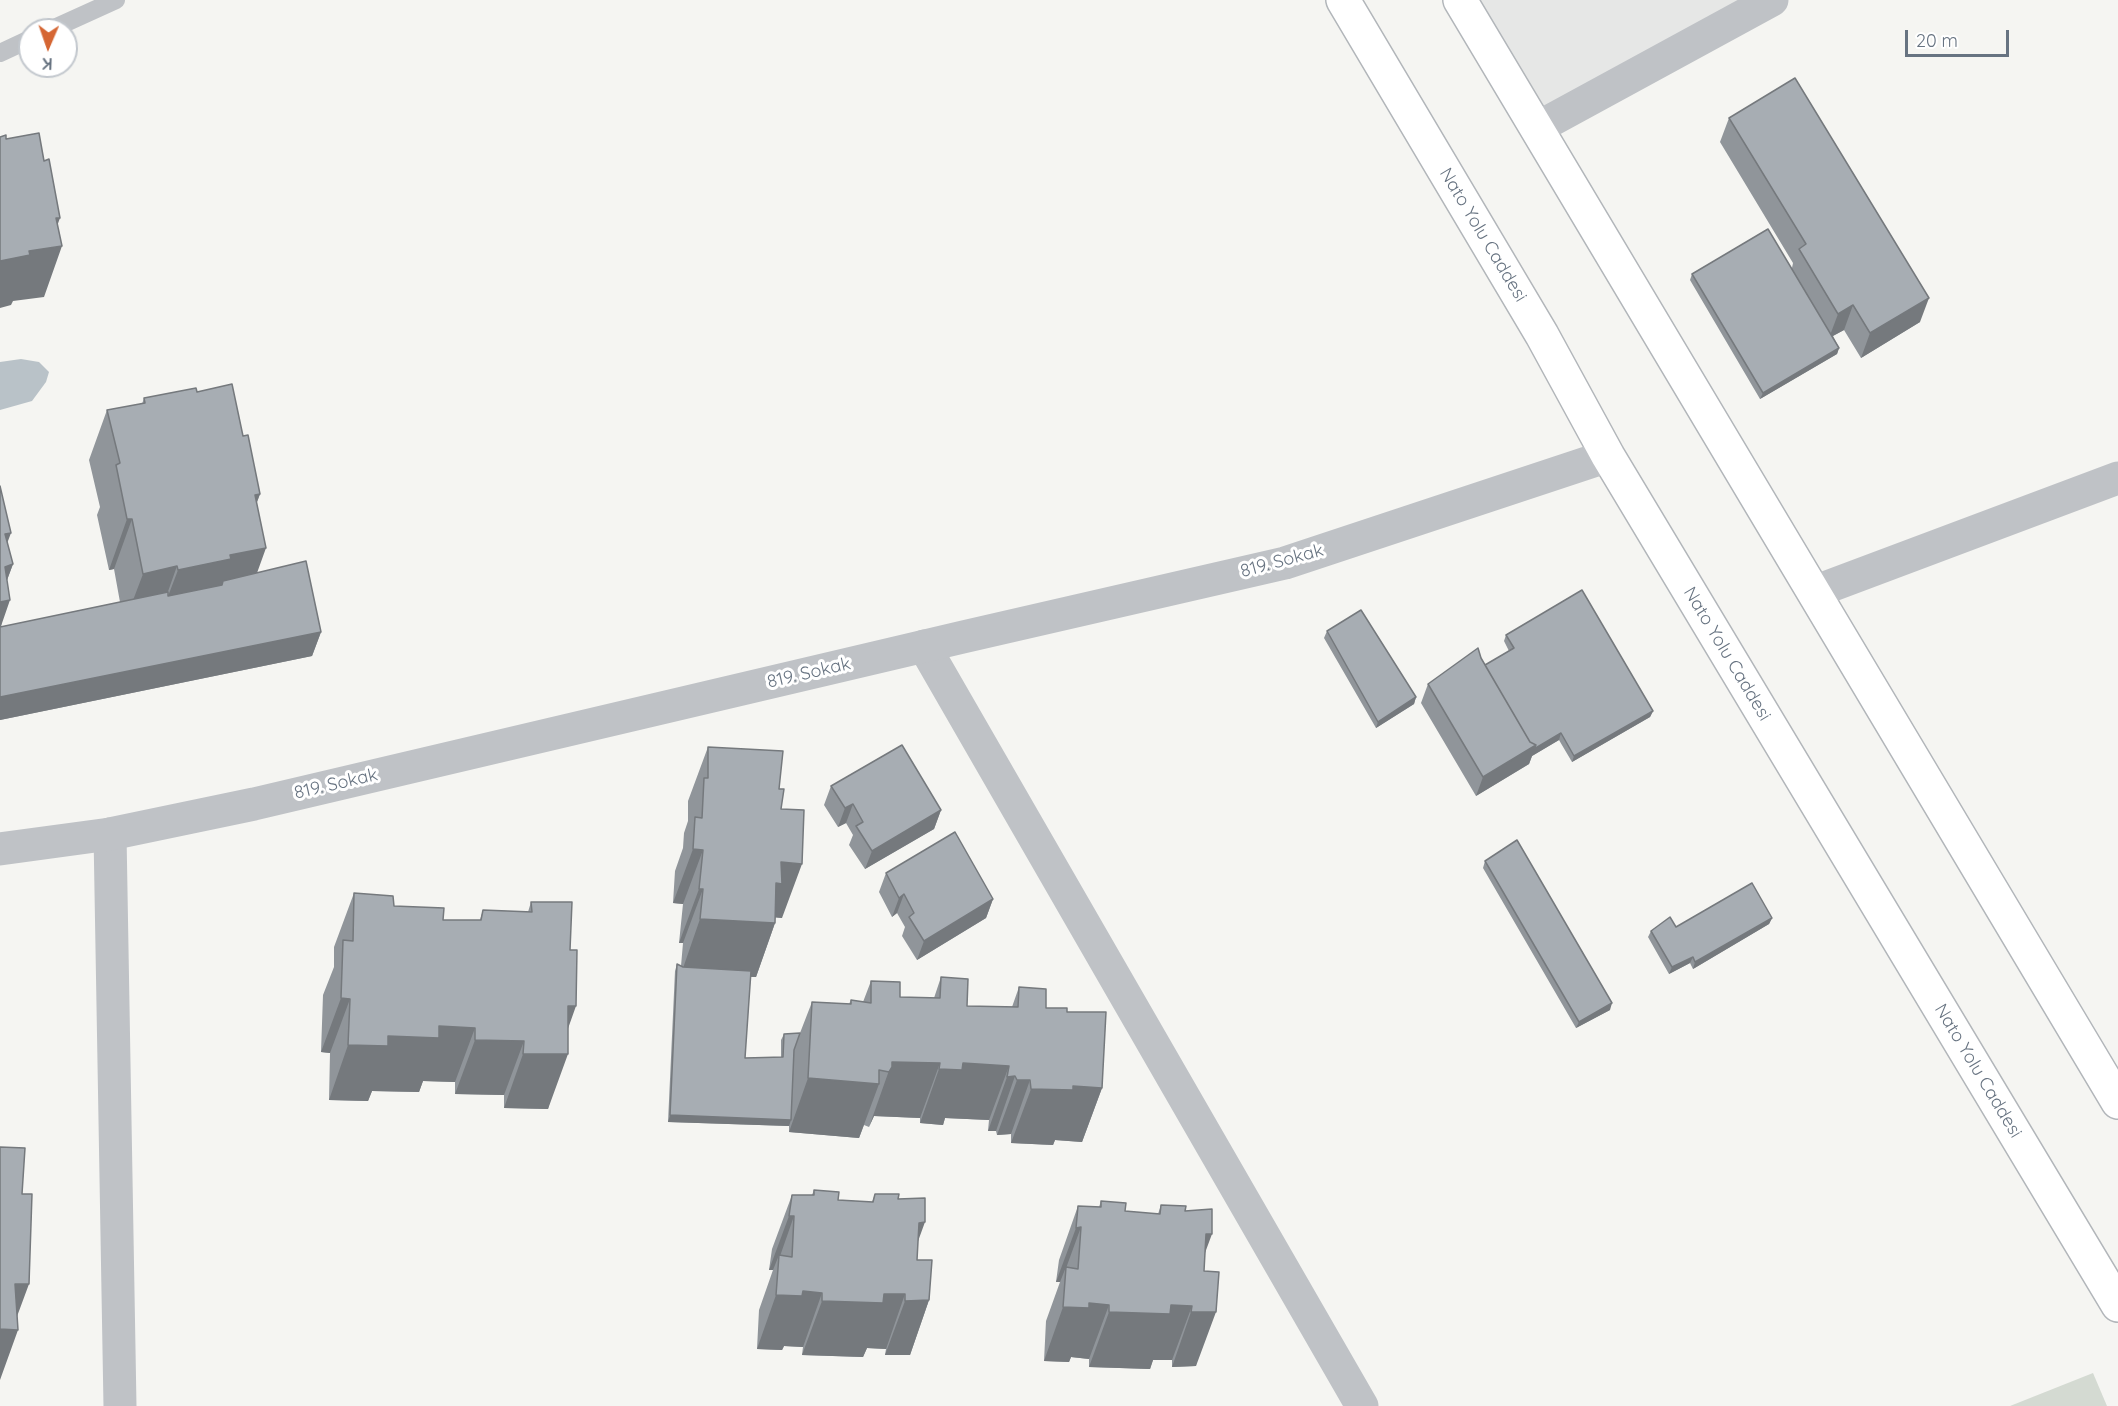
<!DOCTYPE html>
<html>
<head>
<meta charset="utf-8">
<style>
  body { margin:0 }
  #map { position:relative; width:2118px; height:1406px; overflow:hidden; background:#f5f5f2; font-family:Quicksand,sans-serif }
  canvas { display:block }
  .north { position:absolute; left:18px; top:18px; width:60px; height:60px; box-sizing:border-box; background:#fff; border:2px solid #c2c7cd; border-radius:50%; rotate:182deg; font-size:16px; font-weight:700; line-height:24px; text-align:center; color:#677381 }
  .north::after { content:''; display:block; margin:auto; width:21px; height:27px; background:#d56633; clip-path:polygon(50% 0,100% 100%,50% 72%,0 100%) }
  .scale { position:absolute; left:1905px; top:30px; width:104px; height:27px; box-sizing:border-box; border:3px solid #677381; border-top:0; padding-left:8px; font-size:18px; line-height:21px; white-space:nowrap; color:#677381; -webkit-text-stroke:4px #fff; paint-order:stroke }
</style>
</head>
<body>
<div id="map">
<canvas width="2118" height="1406"></canvas>
<div class="north">K</div>
<div class="scale">20 m</div>
</div>
<script>
const context = document.querySelector('canvas').getContext('2d');
context.lineJoin = 'round';
function paint(path, color) {
  context.fillStyle = color;
  context.fill(path, 'evenodd');
}
function toPath(rows) {
  const path = new Path2D();
  for (const r of rows) {
    path.moveTo(r[0], r[1]);
    for (let i = 2; i < r.length; i += 2) path.lineTo(r[i], r[i + 1]);
  }
  return path;
}
function stroke(path, color, width, dash) {
  context.strokeStyle = color;
  context.lineWidth = width;
  context.lineCap = dash ? 'butt' : 'round';
  context.setLineDash(dash || []);
  context.stroke(path);
}
function drawText(font, color, halo, rows, align = 'center') {
  context.font = font + ' Quicksand,sans-serif';
  context.lineWidth = 6;
  context.setLineDash([]);
  context.textBaseline = 'middle';
  context.strokeStyle = halo;
  context.fillStyle = color;
  for (const [text, x, y, turn = 0] of rows) {
    context.save();
    context.translate(x, y);
    context.rotate((+turn || 0) * Math.PI / 180);
    context.textAlign = isNaN(turn) ? turn : align;
    if (halo) context.strokeText(text, 0, 0);
    context.fillText(text, 0, 0);
    context.restore();
  }
}
paint(toPath([
  [1460,0,1772,0,1537,128]
]), '#e6e7e6');
paint(toPath([
  [2093,1373,2107,1406,2010,1406]
]), '#d4dad2');
paint(toPath([
  [21,359,39,362,49,372,46,382,32,401,0,410,0,362]
]), '#b9c2c8');
const secondary = toPath([
  [1343,0,1542,335,1608,456,2118,1305],
  [1460,0,2118,1102]
]);
stroke(secondary, '#b2b6ba', 36);
stroke(toPath([
  [50,30,116,0],
  [0,53,30,39]
]), '#bfc2c6', 18);
stroke(toPath([
  [1537,128,1772,0],
  [1814,592,2118,478],
  [924,646,1362,1406],
  [110,834,120,1406]
]), '#bfc2c6', 33);
stroke(toPath([
  [0,849,110,834,254,804,963,637,1285,563,1608,456]
]), '#bfc2c6', 33);
stroke(secondary, '#fff', 33);
paint(toPath([
  [1729,118,1920,322,1861,358,1844,330,1833,336,1839,348,1837,354,1760,399,1690,280,1692,274,1792,268,1793,263,1720,142],
  [197,392,243,436,260,494,257,502,257,573,321,632,312,656,0,720,0,486,7,542,13,564,7,580,1,627,120,602,114,569,109,570,97,515,100,507,89,460,107,410,142,404,144,398],
  [1327,631,1416,697,1414,704,1376,728,1324,638],
  [1506,635,1653,711,1650,717,1572,762,1559,740,1532,756,1529,764,1476,796,1421,703,1428,684,1481,658,1485,665,1509,651,1504,641],
  [708,747,779,789,781,809,782,918,775,917,775,923,756,977,750,977,745,1058,781,1057,781,1040,784,1034,800,1033,812,1002,849,1004,851,1000,863,1002,871,981,900,997,934,998,941,977,967,1006,1012,1007,1019,987,1046,1008,1067,1012,1102,1088,1082,1142,1055,1140,1053,1145,1011,1143,1011,1134,997,1135,996,1131,988,1131,989,1120,945,1118,943,1125,920,1123,920,1118,874,1116,869,1127,864,1125,859,1138,789,1132,789,1126,668,1122,675,971,677,964,681,966,683,943,679,943,683,904,673,903,675,871,683,848,684,833,688,821,688,801],
  [831,786,941,810,934,829,865,869,849,845,853,835,846,823,838,827,824,805],
  [1485,861,1610,1010,1576,1028,1483,868],
  [886,873,993,899,986,918,917,960,902,936,905,927,897,913,892,917,879,892],
  [354,893,394,906,443,920,480,920,483,910,528,912,531,902,570,950,568,1029,548,1109,504,1108,504,1095,455,1094,455,1082,423,1081,419,1092,372,1091,368,1101,329,1100,330,1053,321,1052,323,995,334,967,334,947],
  [1772,918,1769,924,1693,969,1690,963,1669,974,1648,937,1651,931,1676,927],
  [814,1190,838,1200,872,1202,875,1194,898,1199,918,1241,917,1260,929,1300,910,1355,885,1355,886,1349,867,1348,863,1357,802,1355,803,1347,784,1346,782,1350,757,1349,759,1310,773,1270,769,1270,772,1249,792,1195,812,1195],
  [1101,1201,1125,1211,1158,1214,1161,1205,1185,1211,1205,1252,1196,1366,1172,1367,1172,1360,1153,1360,1150,1369,1089,1367,1089,1359,1071,1357,1069,1362,1044,1361,1046,1321,1060,1282,1056,1282,1059,1260,1078,1206,1099,1207]
]), '#90959a');
paint(toPath([
  [56,218,60,218,49,248,62,246,44,297,13,301,11,305,0,308,0,261],
  [1929,298,1920,322,1861,358,1870,333],
  [1853,305,1844,330,1829,338,1838,314],
  [1839,348,1837,354,1760,399,1763,393],
  [260,494,241,544,255,495],
  [127,519,132,519,114,569,109,570],
  [11,533,0,562,5,534],
  [266,548,248,598,159,620,178,570,230,555],
  [13,564,0,599,5,567],
  [177,566,159,617,124,624,143,574],
  [10,600,0,629,0,602],
  [321,632,312,656,0,720,0,697],
  [1416,697,1414,704,1376,728,1378,722],
  [1653,711,1650,717,1572,762,1574,756],
  [1561,733,1559,740,1532,756,1529,764,1476,796,1483,777,1536,745],
  [853,804,846,823,838,827,845,808],
  [941,810,934,829,865,869,872,851],
  [693,849,703,850,683,904,673,903],
  [781,862,802,864,782,918,769,917,775,923,756,977,681,974,700,919],
  [699,889,703,889,683,943,679,943],
  [904,894,897,913,892,917,899,898],
  [993,899,986,918,917,960,924,941],
  [1772,918,1769,924,1693,969,1695,962],
  [1693,957,1690,963,1669,974,1672,967],
  [341,998,350,999,330,1053,321,1052],
  [1612,1003,1610,1010,1576,1028,1579,1022],
  [568,1006,576,1006,559,1054,568,1054,548,1109,504,1108,523,1054],
  [439,1026,475,1028,455,1082,423,1081,419,1092,372,1091,368,1101,329,1100,348,1045],
  [475,1040,524,1041,504,1095,455,1094],
  [892,1062,940,1063,920,1118,874,1116,869,1127],
  [963,1063,1009,1066,989,1120,945,1118,943,1125,920,1123,939,1069],
  [1015,1076,996,1131,988,1131,1007,1077],
  [808,1078,879,1084,859,1138,789,1132],
  [1017,1080,1030,1080,1011,1134,997,1135],
  [1073,1086,1102,1088,1082,1142,1055,1140,1053,1145,1011,1143,1031,1089],
  [670,1115,791,1120,789,1126,668,1122],
  [789,1216,794,1216,779,1259,779,1255,773,1270,769,1270],
  [925,1222,905,1277,919,1223],
  [1081,1227,1065,1271,1066,1267,1060,1282,1056,1282,1076,1228],
  [1206,1234,1212,1234,1192,1288],
  [15,1284,29,1284,12,1330,18,1330,0,1380,0,1326],
  [803,1291,822,1293,803,1347,784,1346,782,1350,757,1349,776,1295],
  [884,1294,905,1294,886,1349,867,1348,863,1357,802,1355,822,1301],
  [929,1300,910,1355,885,1355,905,1301],
  [1089,1303,1109,1305,1089,1359,1071,1357,1069,1362,1044,1361,1063,1307],
  [1171,1305,1192,1306,1172,1360,1153,1360,1150,1369,1089,1367,1109,1312],
  [1191,1312,1216,1312,1196,1366,1172,1367]
]), '#75797d');
const building = toPath([
  [1795,78,1929,298,1870,333,1853,305,1838,314,1799,249,1806,244,1729,118,1795,78],
  [39,133,44,161,49,159,60,218,56,218,62,246,29,251,30,255,0,261,0,137,6,135,6,139,39,133],
  [1768,229,1839,348,1763,393,1692,274,1768,229],
  [232,384,243,436,248,435,260,494,255,495,266,548,230,555,231,559,178,570,177,566,143,574,132,519,127,519,116,465,120,463,107,410,145,403,144,398,196,388,197,392,232,384],
  [0,486,11,533,5,534,13,564,5,567,10,600,0,602,0,486],
  [306,561,321,632,0,697,0,627,168,592,168,596,222,585,223,581,306,561],
  [1582,590,1653,711,1574,756,1561,733,1534,749,1536,745,1530,742,1485,665,1514,648,1506,635,1582,590],
  [1361,610,1416,697,1378,722,1327,631,1361,610],
  [1478,648,1481,658,1530,742,1536,745,1483,777,1428,684,1478,648],
  [902,745,941,810,872,851,856,826,863,822,853,804,845,808,831,786,902,745],
  [708,747,783,751,779,789,784,789,781,809,804,810,802,864,781,862,782,884,776,883,775,923,700,919,703,889,699,889,703,850,693,849,695,817,702,818,704,778,708,778,708,747],
  [955,832,993,899,924,941,909,917,914,913,904,894,899,898,886,873,955,832],
  [1517,840,1612,1003,1579,1022,1485,861,1517,840],
  [1752,883,1772,918,1695,962,1693,957,1672,967,1651,931,1670,917,1676,927,1752,883],
  [354,893,393,896,394,906,444,908,443,920,481,920,483,910,532,912,531,902,572,902,570,950,577,950,576,1006,568,1006,568,1054,523,1054,524,1041,475,1040,475,1028,439,1026,439,1038,388,1036,388,1046,348,1045,350,999,341,998,343,940,353,941,354,893],
  [677,964,683,967,751,971,745,1058,783,1057,784,1034,800,1033,794,1050,791,1120,670,1115,677,964],
  [941,977,968,979,967,1006,1018,1007,1019,987,1046,989,1046,1008,1067,1008,1067,1012,1106,1012,1102,1088,1073,1086,1073,1090,1031,1089,1030,1080,1017,1080,1015,1076,1007,1077,1009,1066,963,1063,962,1070,939,1069,940,1063,892,1062,892,1067,889,1072,879,1070,879,1084,808,1078,812,1002,851,1004,851,1000,871,1003,871,981,900,982,900,997,940,998,941,977],
  [0,1147,25,1148,22,1194,32,1194,29,1284,15,1284,18,1330,0,1329,0,1147],
  [814,1190,839,1192,838,1200,873,1202,875,1194,899,1194,898,1199,925,1198,925,1222,919,1223,917,1260,932,1260,929,1300,905,1301,905,1294,884,1294,883,1303,822,1301,822,1293,803,1291,802,1296,776,1295,779,1255,792,1257,794,1216,789,1216,792,1195,814,1195,814,1190],
  [1101,1201,1126,1203,1125,1211,1160,1214,1161,1205,1186,1206,1185,1211,1212,1209,1212,1234,1206,1234,1204,1271,1219,1272,1216,1312,1191,1312,1192,1306,1171,1305,1170,1314,1109,1312,1109,1305,1089,1303,1089,1308,1063,1307,1066,1267,1078,1269,1081,1227,1076,1228,1078,1206,1101,1207,1101,1201]
]);
paint(building, '#a7adb3');
stroke(building, '#75797d', 1.5);
drawText('18px', '#677381', '#fff', [
  ["Nato Yolu Caddesi",1483,235,59],
  ["819. Sokak",1282,561,-15],
  ["Nato Yolu Caddesi",1727,654,59],
  ["819. Sokak",809,673,-13],
  ["819. Sokak",336,784,-13],
  ["Nato Yolu Caddesi",1978,1071,59]
]);
</script>
</body>
</html>
